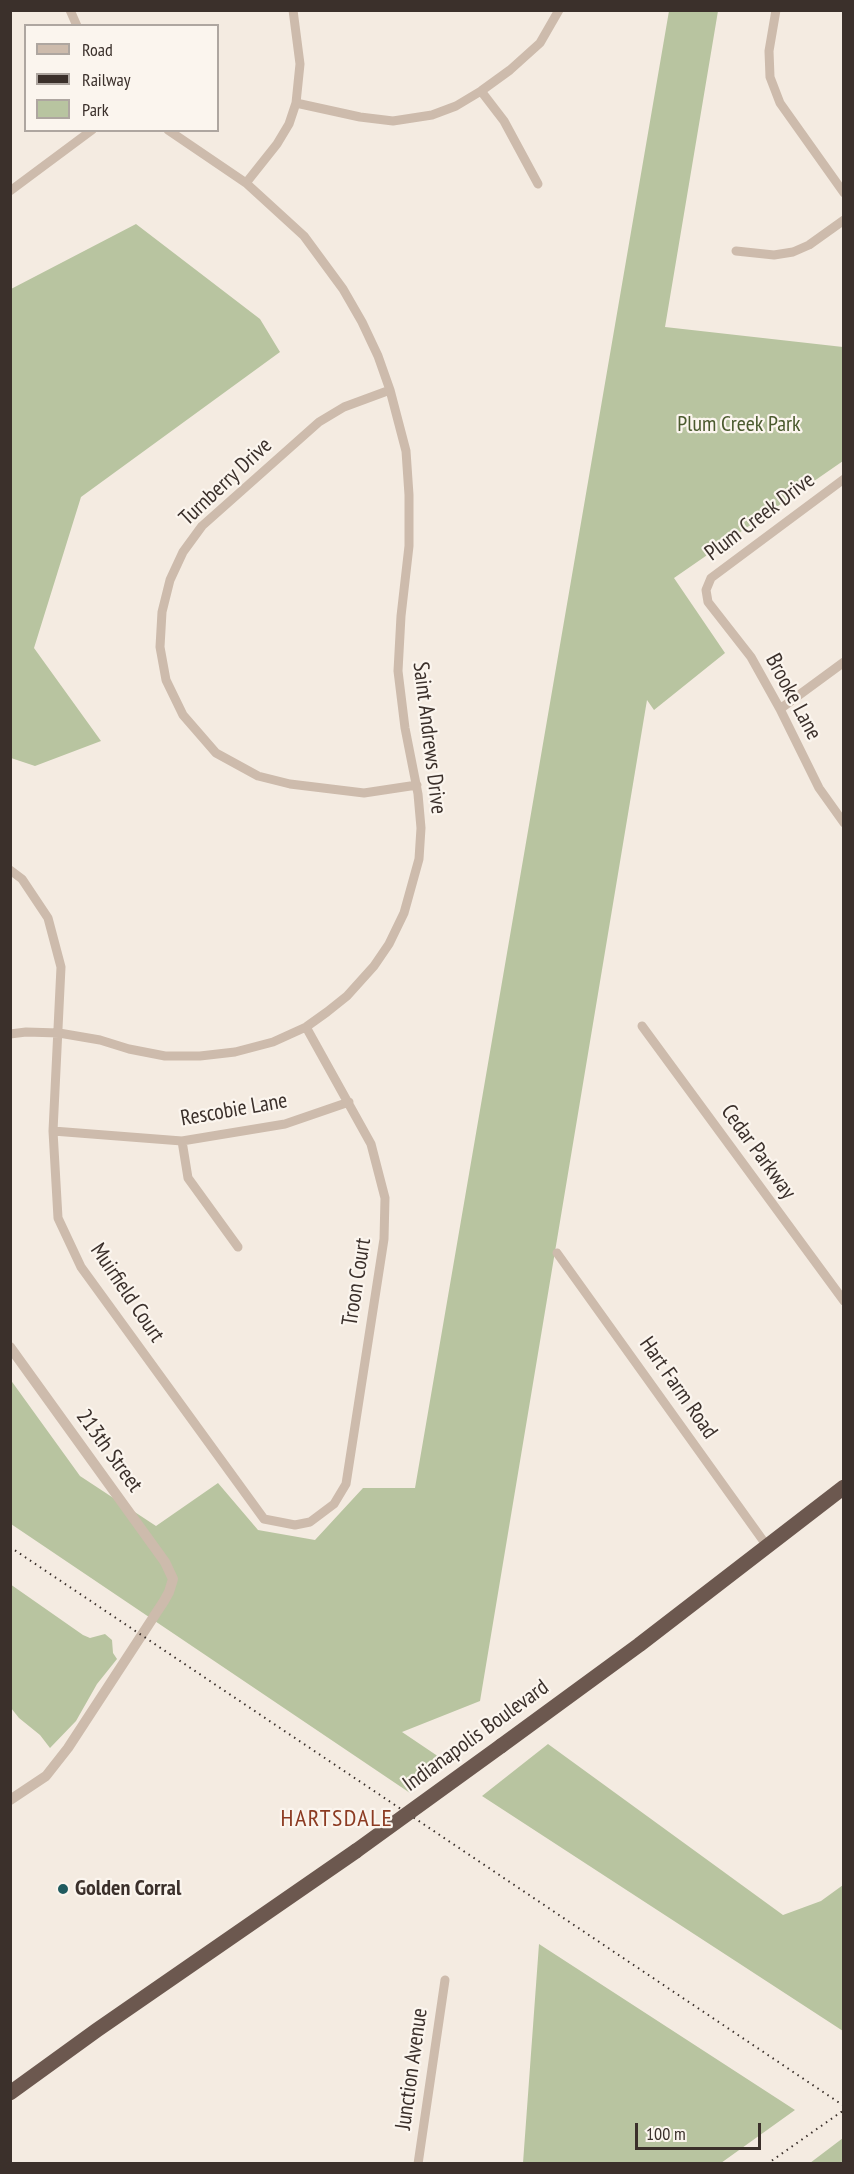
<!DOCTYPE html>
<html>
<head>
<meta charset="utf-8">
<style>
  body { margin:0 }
  #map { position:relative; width:854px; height:2174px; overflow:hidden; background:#f4ebe1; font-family:"PT Sans Narrow",sans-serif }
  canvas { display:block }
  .frame { position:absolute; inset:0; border:12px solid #3b302b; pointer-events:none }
  .legend { position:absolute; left:24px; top:24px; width:195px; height:108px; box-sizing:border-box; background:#fbf5ee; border:2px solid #aea6a0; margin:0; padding:8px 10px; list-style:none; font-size:18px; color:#3b302b }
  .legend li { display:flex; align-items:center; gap:12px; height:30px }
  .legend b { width:30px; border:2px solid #aea6a0 }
  .scale { position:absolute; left:635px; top:2123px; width:126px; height:27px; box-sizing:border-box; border:3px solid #3b302b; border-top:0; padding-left:8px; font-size:18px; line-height:21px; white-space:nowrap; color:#3b302b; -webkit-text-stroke:4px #fbf5ee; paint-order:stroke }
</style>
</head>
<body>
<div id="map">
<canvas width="854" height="2174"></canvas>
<div class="frame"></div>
<ul class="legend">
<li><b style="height:8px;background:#cdbbac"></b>Road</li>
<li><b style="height:8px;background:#3b302b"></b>Railway</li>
<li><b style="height:16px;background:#b8c4a0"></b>Park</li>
</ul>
<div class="scale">100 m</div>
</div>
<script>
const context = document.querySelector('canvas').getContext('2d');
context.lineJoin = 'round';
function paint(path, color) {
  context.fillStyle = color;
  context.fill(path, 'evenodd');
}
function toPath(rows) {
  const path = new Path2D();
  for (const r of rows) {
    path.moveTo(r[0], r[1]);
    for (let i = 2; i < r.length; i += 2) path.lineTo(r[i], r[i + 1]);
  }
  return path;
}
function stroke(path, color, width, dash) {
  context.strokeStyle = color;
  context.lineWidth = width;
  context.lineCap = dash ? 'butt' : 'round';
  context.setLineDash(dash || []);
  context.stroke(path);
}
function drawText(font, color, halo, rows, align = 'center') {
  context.font = font + ' "PT Sans Narrow",sans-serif';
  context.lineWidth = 4.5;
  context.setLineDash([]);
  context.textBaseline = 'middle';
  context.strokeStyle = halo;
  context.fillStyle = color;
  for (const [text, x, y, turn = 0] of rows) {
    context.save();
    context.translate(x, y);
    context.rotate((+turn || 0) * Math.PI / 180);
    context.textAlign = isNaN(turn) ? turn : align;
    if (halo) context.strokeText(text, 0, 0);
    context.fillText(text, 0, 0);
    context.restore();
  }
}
paint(toPath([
  [669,11,718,11,665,327,843,347,843,461,674,578,725,653,654,710,647,700,480,1701,402,1732,445,1761,410,1793,11,1524,10,1379,80,1476,156,1526,218,1483,258,1530,315,1540,363,1488,415,1488],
  [136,224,260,319,280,352,81,497,34,648,101,741,35,766,11,758,11,289],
  [10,1584,83,1635,90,1638,105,1634,112,1640,113,1653,117,1659,97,1684,76,1721,50,1748,40,1735,19,1718,11,1708],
  [548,1744,783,1915,821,1901,843,1885,843,2031,482,1796],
  [539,1944,795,2110,721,2163,523,2163],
  [843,2138,843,2163,810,2163]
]), '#b8c4a0');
stroke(toPath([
  [70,10,77,26],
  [776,10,769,51,770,77,780,103,844,193],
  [481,91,504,121,538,184],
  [296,103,360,117,393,121,432,115,456,106,481,91,510,70,540,43,559,10],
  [246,183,277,144,289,124,296,103,300,64,293,10],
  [10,191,92,130],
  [736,251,774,255,793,252,809,245,844,220],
  [390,390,344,407,319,422,202,526,183,552,170,580,162,612,160,647,166,680,183,715,216,753,258,776,290,784,364,793,417,785],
  [844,479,711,578,706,590,708,602,751,657,780,709,819,788,844,823],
  [780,709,844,662],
  [10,870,22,879,48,918,61,967,53,1131,58,1218,81,1267,264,1519,295,1525,310,1522,334,1504,346,1484,384,1239,385,1198,371,1144,306,1027],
  [642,1026,844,1301],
  [10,1034,26,1032,59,1033,100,1040,129,1049,165,1056,200,1056,235,1052,273,1042,306,1027,327,1012,347,996,374,966,389,944,404,913,419,859,421,828,418,794,405,728,398,671,401,616,409,546,409,495,406,451,390,390,378,356,362,322,343,289,304,236,246,183,168,130],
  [53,1131,182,1141,285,1124,349,1102],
  [182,1141,188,1178,238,1247],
  [557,1253,767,1546],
  [418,2164,445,1980]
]), '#cdbbac', 9);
stroke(toPath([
  [10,1347,165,1562,173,1579,169,1592,164,1601,68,1748,46,1776,10,1800]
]), '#cdbbac', 10);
stroke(toPath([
  [501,1746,639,1645,844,1487],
  [10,2093,97,2030,356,1851]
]), '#6c584f', 15);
stroke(toPath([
  [10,1547,844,2106],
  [767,2164,844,2110]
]), '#3b302b', 2, [1.5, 4.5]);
stroke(toPath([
  [356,1851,501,1746]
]), '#6c584f', 15);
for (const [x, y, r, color] of [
  [63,1889,6,"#1f5a5e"]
]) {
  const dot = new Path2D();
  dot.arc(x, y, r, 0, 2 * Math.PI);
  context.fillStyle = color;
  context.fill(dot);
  stroke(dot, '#fbf5ee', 2);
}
drawText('22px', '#4a5a2e', '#fbf5ee', [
  ["Plum Creek Park",739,425]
]);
drawText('22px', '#3b302b', '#fbf5ee', [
  ["Turnberry Drive",226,482,-43],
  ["Plum Creek Drive",760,517,-37],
  ["Brooke Lane",793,697,62],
  ["Saint Andrews Drive",429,738,83],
  ["Rescobie Lane",234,1110,-10],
  ["Cedar Parkway",758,1152,54],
  ["Troon Court",357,1282,-81],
  ["Muirfield Court",127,1293,56],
  ["Hart Farm Road",678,1388,55],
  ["213th Street",109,1451,54],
  ["Indianapolis Boulevard",476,1736,-36],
  ["Junction Avenue",412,2069,-82]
]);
drawText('bold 22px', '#3b302b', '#fbf5ee', [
  ["Golden Corral",75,1889]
], 'left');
context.letterSpacing = '1.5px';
drawText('24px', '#8c3b22', '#fbf5ee', [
  ["HARTSDALE",337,1819]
]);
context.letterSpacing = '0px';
</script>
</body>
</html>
